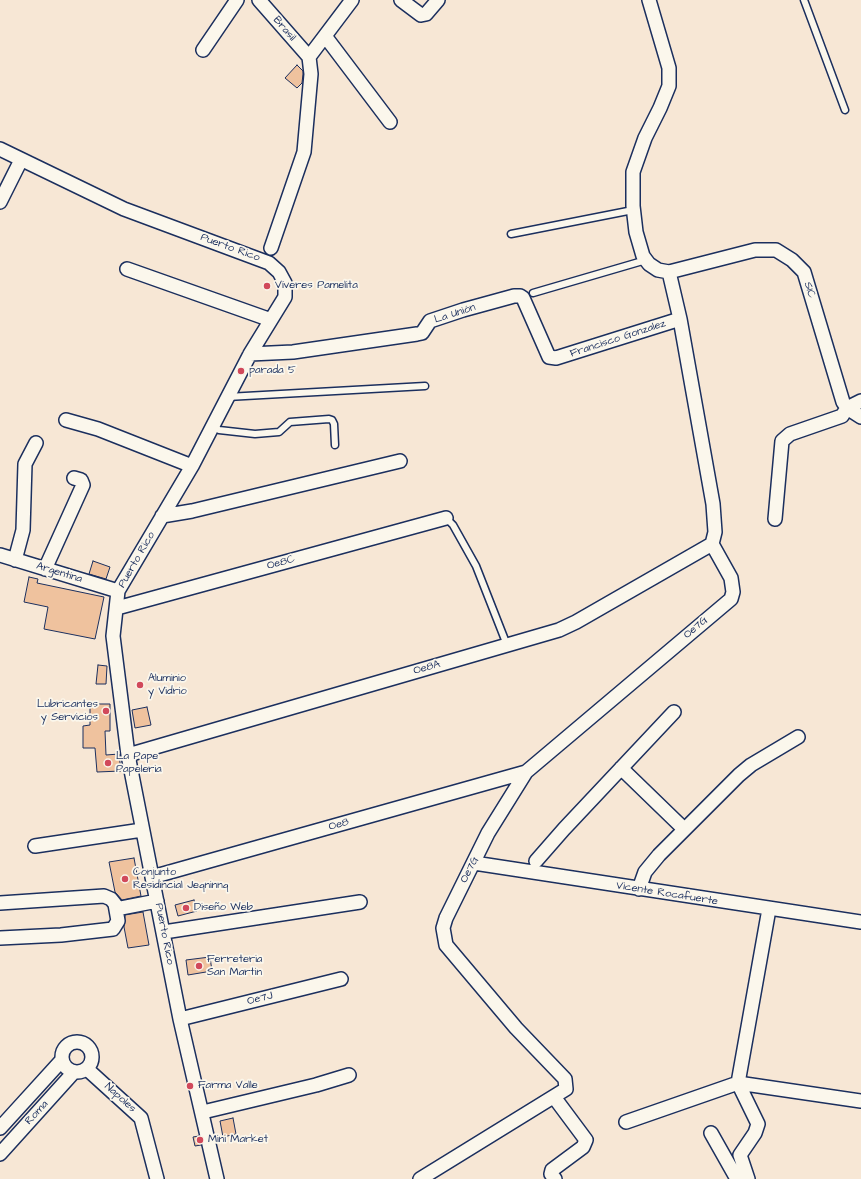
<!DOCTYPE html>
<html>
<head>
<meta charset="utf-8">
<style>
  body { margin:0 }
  canvas { display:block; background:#f7e7d5 }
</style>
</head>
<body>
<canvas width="861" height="1179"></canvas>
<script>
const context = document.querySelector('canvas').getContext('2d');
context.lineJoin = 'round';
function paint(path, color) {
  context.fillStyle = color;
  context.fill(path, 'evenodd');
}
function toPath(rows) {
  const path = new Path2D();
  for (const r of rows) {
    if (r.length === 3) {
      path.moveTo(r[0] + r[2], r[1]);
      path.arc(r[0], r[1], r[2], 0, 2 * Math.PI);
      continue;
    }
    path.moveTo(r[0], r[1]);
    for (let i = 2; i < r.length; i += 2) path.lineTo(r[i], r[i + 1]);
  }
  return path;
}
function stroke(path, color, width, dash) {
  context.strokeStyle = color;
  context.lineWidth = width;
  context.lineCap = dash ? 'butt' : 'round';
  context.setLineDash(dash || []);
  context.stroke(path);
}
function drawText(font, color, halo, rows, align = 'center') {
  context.font = font + ' "Architects Daughter",sans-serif';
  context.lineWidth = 3.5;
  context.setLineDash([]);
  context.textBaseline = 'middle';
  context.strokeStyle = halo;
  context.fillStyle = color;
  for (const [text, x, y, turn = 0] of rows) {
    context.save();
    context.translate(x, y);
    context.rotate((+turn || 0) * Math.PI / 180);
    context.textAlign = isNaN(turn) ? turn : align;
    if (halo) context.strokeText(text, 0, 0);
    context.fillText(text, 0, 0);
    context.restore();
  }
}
const building = toPath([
  [297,65,303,71,303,74,302,83,297,88,285,78,297,65],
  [93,561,110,567,106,579,89,574,93,561],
  [29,577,38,579,37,583,104,597,95,639,44,629,48,607,24,602,29,577],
  [98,665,107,666,106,684,96,684,98,665],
  [90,704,110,704,110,731,105,731,106,755,119,754,121,771,97,772,95,748,83,748,83,726,90,725,90,704],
  [147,707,151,725,135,728,132,710,147,707],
  [134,858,141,896,122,900,115,892,109,862,134,858],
  [194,900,197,911,178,916,175,905,194,900],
  [143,912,149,945,128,948,124,927,125,915,143,912],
  [210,957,212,971,188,975,186,960,210,957],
  [233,1118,236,1134,223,1137,220,1121,233,1118],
  [199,1136,201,1145,195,1146,193,1137,199,1136]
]);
paint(building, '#efc29e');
stroke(building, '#1b2f5e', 1);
const service = toPath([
  [804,0,845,110],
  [511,234,633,210],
  [533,293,646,260],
  [227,397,425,386],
  [213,426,219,430,255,434,279,432,290,422,329,419,332,420,334,424,335,445],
  [446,518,453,525,476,566,507,645]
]);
const minor = toPath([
  [259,0,309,57],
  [401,0,421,15,426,14,438,0],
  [649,0,669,68,669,86,660,108,645,138,633,172,633,206,636,232,643,256,649,264,658,270,669,272,755,250,776,250,792,260,804,272,843,402,847,408,861,417],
  [325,36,390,122],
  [203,50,237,0],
  [309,57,352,0],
  [0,149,124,209,269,263,279,272,285,283,285,297,250,354,192,466,118,591,113,636,128,755,180,1019,217,1179],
  [0,202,21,160],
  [271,248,304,152,311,74,309,57],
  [127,269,271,320],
  [680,319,713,504,715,532,712,544],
  [250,354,293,352,417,334,422,333,430,321,463,310,514,296,520,296,523,298,549,357,556,358,680,319,669,272],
  [66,420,98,429,192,466],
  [162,516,192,511,400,461],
  [775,519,782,441,790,434,842,416,847,408,861,401],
  [0,555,118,591],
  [15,560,23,530,25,464,36,443],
  [45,569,83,485,81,480,74,478],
  [117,608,446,518],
  [128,755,559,630,576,622,712,544],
  [621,768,684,829],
  [35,846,142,830],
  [536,861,564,829,674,712],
  [474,863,861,922],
  [152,877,526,772],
  [639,889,645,872,659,855,739,775,751,765,798,737],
  [0,903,104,896,111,899,115,904,118,921,113,929,61,935,0,938],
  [116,909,157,901],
  [164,932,360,902],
  [180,1019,341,979],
  [77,1057,15],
  [87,1069,141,1118,157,1179],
  [554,1097,586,1140,583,1147,552,1170,551,1174,555,1179],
  [203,1112,316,1085,349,1075],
  [626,1122,738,1083,861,1101],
  [0,1128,62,1060],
  [711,1133,737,1179],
  [0,1154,74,1072],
  [420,1179,566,1089,565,1079,516,1028,446,945,443,928,446,918,488,833,526,772,731,599,733,592,731,578,712,544],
  [748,1179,740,1155,755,1133,758,1124,738,1083,769,909]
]);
stroke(service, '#1b2f5e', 9);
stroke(minor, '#1b2f5e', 16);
stroke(service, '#fbf7ec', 6);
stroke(minor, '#fbf7ec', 13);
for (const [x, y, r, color] of [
  [267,286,4,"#d1495b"],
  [241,371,4,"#d1495b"],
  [140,685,4,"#d1495b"],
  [106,711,4,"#d1495b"],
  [108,763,4,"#d1495b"],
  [125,879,4,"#d1495b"],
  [186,908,4,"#d1495b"],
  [199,966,4,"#d1495b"],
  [190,1086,4,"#d1495b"],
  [200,1140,4,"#d1495b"]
]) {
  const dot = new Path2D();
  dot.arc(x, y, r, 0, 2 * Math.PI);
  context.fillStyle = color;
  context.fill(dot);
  stroke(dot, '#fbf7ec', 1.5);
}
drawText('11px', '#1b2f5e', '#fbf7ec', [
  ["Brasil",284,29,49],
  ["Puerto Rico",230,248,20],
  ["S1C",809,290,73],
  ["La Unión",455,314,-18],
  ["Francisco Gonzalez",618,339,-18],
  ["Puerto Rico",137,560,-60],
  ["Oe8C",281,563,-15],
  ["Argentina",59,573,17],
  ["Oe7G",696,628,-40],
  ["Oe8A",427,668,-16],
  ["Oe8",339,825,-16],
  ["Oe7G",470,870,-63],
  ["Vicente Rocafuerte",667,894,9],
  ["Puerto Rico",164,934,79],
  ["Oe7J",260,999,-14],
  ["Napoles",120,1098,42],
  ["Roma",37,1113,-48]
]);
drawText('11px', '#1b2f5e', '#fbf7ec', [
  ["Víveres Pamelita",275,286],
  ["parada 5",249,371],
  ["Aluminio",148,679],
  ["y Vidrio",148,692],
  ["Lubricantes",98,705,"right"],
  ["y Servicios",98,718,"right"],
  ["La Pape",116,757],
  ["Papeleria",116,770],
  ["Conjunto",133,873],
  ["Residincial Jeqninnq",133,886],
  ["Diseño Web",194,908],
  ["Ferreteria",207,960],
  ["San Martin",207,973],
  ["Farma Valle",198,1086],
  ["Mini Market",208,1140]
], 'left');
</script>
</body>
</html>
